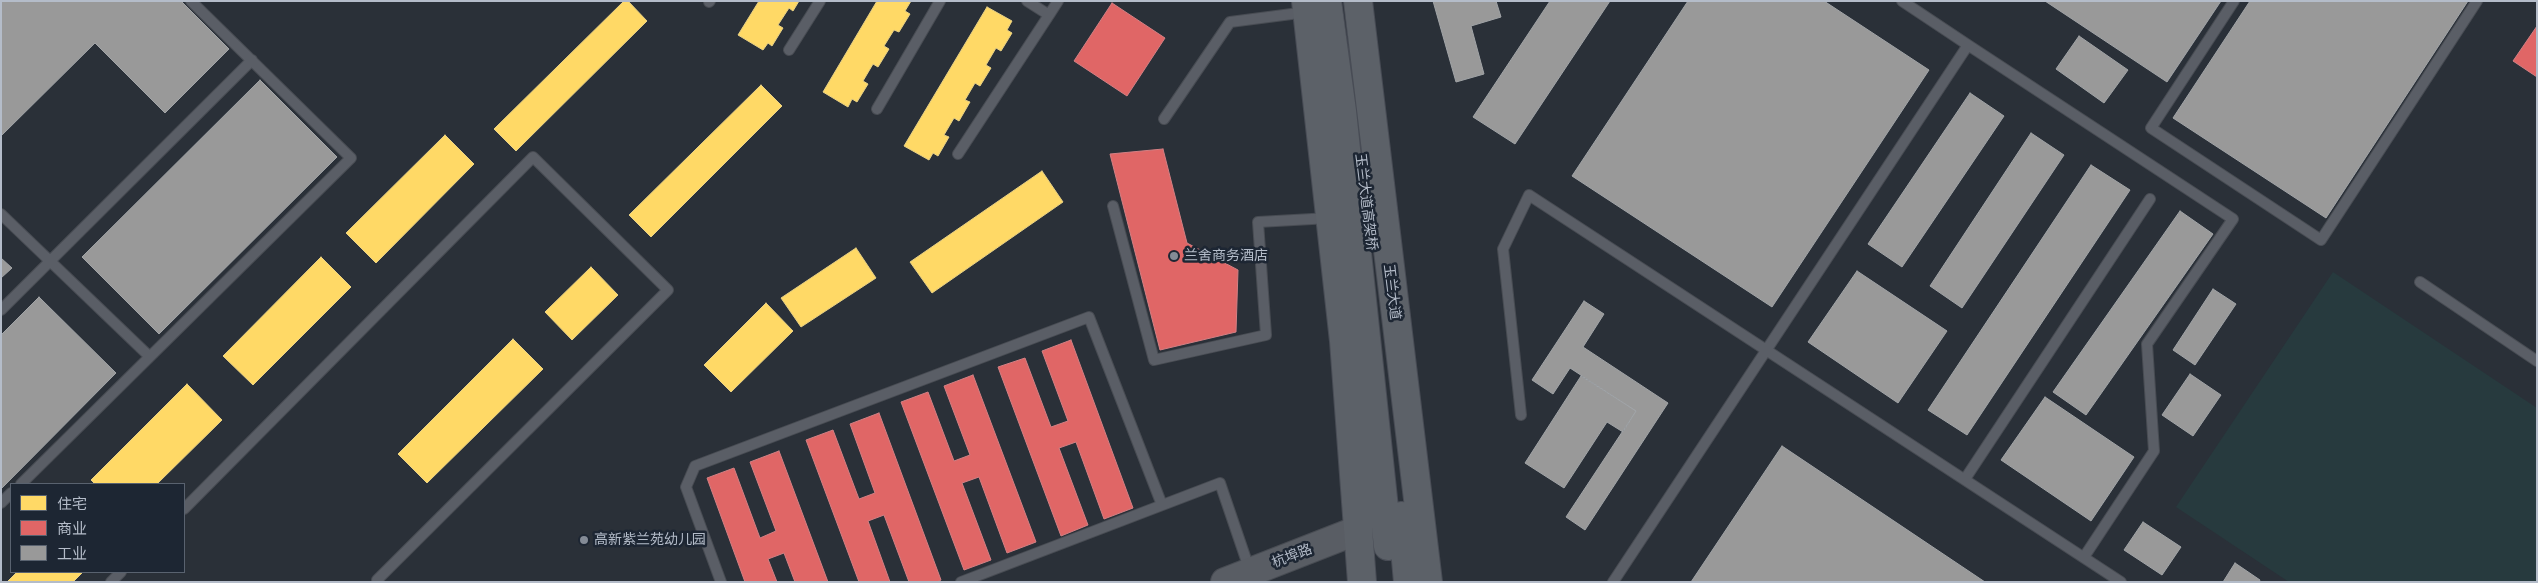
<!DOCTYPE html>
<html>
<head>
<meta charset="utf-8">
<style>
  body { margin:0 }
  #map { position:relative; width:2538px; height:583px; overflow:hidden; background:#2a3038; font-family:"Public Sans","Noto Sans SC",sans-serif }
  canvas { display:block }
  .frame { position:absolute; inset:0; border:2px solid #b4bcc9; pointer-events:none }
  .legend { position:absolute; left:10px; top:483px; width:175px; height:90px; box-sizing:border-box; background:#1d2633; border:1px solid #59626f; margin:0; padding:6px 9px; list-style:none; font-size:15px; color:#b4bcc9 }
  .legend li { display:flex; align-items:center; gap:10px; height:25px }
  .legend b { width:25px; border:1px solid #59626f }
</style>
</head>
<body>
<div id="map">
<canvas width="2538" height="583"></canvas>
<div class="frame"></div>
<ul class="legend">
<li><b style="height:14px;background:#ffd966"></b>住宅</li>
<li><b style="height:14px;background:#e06666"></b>商业</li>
<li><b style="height:14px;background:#999"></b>工业</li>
</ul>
</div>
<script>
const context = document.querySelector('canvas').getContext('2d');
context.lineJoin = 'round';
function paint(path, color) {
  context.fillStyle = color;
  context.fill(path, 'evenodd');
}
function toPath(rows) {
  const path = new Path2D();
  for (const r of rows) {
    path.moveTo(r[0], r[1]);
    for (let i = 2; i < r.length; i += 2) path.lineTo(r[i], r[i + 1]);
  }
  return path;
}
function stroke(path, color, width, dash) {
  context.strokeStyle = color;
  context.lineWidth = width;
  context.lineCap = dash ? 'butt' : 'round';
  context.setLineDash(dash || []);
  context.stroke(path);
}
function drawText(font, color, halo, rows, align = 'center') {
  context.font = font + ' "Public Sans","Noto Sans SC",sans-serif';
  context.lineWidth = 5;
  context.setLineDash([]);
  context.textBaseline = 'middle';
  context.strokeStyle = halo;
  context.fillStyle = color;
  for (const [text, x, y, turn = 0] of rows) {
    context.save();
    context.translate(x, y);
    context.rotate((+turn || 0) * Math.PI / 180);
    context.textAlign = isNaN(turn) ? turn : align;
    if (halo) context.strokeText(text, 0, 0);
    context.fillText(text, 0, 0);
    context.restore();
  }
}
paint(toPath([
  [2333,272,2537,408,2537,582,2289,582,2176,507]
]), '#273a3e');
const homes = toPath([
  [624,1,628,1,647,21,516,151,494,129,624,1],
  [759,1,799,1,793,11,789,8,778,25,783,28,772,46,768,43,763,50,738,35,759,1],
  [877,1,911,1,905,11,910,14,899,32,894,30,884,46,889,49,878,67,873,64,863,81,868,84,857,102,852,99,848,107,823,92,877,1],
  [987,7,1012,21,1007,30,1012,33,1001,51,996,48,986,65,991,68,980,86,975,83,965,100,970,102,959,121,954,118,944,135,949,137,938,156,933,153,929,160,904,146,987,7],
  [761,85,782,106,651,237,629,215,761,85],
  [445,135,474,164,376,263,346,233,445,135],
  [1042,171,1063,202,932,293,910,262,1042,171],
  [856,248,876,278,801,327,781,298,856,248],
  [321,257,351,287,253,385,223,356,321,257],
  [591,267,618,295,572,340,545,312,591,267],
  [766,303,793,331,731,392,704,365,766,303],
  [513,339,543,369,427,483,398,454,513,339],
  [187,384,222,420,157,484,95,484,91,480,187,384],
  [17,572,83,572,73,582,7,582,17,572]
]);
paint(homes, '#ffd966');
stroke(homes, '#e8d084', 1);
const shops = toPath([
  [1112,3,1165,38,1127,96,1074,61,1112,3],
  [2537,26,2537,77,2513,61,2537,26],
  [1163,149,1187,243,1238,270,1236,332,1160,350,1110,154,1163,149],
  [1071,340,1133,508,1104,519,1076,442,1059,448,1088,525,1061,536,998,367,1025,358,1051,427,1068,421,1042,351,1071,340],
  [973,375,1036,542,1007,553,979,477,962,483,991,560,964,570,901,402,928,392,954,461,970,455,944,386,973,375],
  [879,413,941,580,937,582,909,582,884,515,868,521,890,582,859,582,806,440,833,430,859,499,875,493,850,424,879,413],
  [779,451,828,582,795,582,784,553,768,559,777,582,745,582,707,478,734,468,760,538,776,531,750,462,779,451]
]);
paint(shops, '#e06666');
stroke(shops, '#d38084', 1);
const industry = toPath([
  [1,1,181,1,229,49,165,113,95,43,1,136,1,1],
  [1433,1,1496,1,1501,17,1471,26,1484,74,1456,82,1433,1],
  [1550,1,1610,1,1515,144,1473,117,1550,1],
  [1688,1,1824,1,1929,70,1772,307,1572,176,1688,1],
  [2045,1,2221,1,2167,82,2045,1],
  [2250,1,2468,1,2326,218,2173,118,2250,1],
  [2079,36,2128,70,2104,103,2056,69,2079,36],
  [260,80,337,157,159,334,82,257,260,80],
  [1970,93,2004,116,1902,267,1868,244,1970,93],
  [2031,133,2064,155,1962,308,1930,286,2031,133],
  [2091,165,2130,190,1967,435,1928,410,2091,165],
  [2180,211,2213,234,2086,415,2053,392,2180,211],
  [1,258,12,268,1,278,1,258],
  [1857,271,1947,331,1898,403,1808,342,1857,271],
  [2213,289,2236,304,2195,365,2173,350,2213,289],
  [39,297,116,373,1,489,1,335,39,297],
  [1584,301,1604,314,1583,347,1668,403,1585,530,1566,517,1636,411,1570,368,1553,394,1532,380,1584,301],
  [2190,374,2221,395,2193,436,2162,415,2190,374],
  [1581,376,1636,411,1623,432,1607,422,1564,488,1525,463,1581,376],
  [2045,397,2134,457,2091,521,2001,460,2045,397],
  [1782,446,1985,582,1691,582,1782,446],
  [2143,522,2181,547,2162,575,2124,550,2143,522],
  [2235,563,2260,580,2259,582,2223,582,2235,563]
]);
paint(industry, '#999');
stroke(industry, '#a1a4a7', 1);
const lane = toPath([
  [1027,1,1049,15,1058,1],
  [2234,1,2151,128,2321,240,2477,1],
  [709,2,710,1],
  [1968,45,2233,219,2147,344,2154,451,2084,557],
  [789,50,820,1],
  [877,109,940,1],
  [1164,119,1230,22,1307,12],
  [958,154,1049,15],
  [1113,206,1154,360,1266,335,1258,222,1330,218],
  [1,214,149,356],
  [2420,282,2537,361],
  [1,310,252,60],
  [1521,415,1503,249,1529,195,2121,582],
  [1965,479,2150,199],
  [21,484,351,158,191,1],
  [1,503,11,493],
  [184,509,533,157,668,290,377,580,379,582],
  [111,582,121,572],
  [721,582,686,487,695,466,1089,317,1162,505],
  [961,582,1220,483,1250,571],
  [1613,582,1968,45,1902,1]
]);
const secondary = toPath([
  [1225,582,1358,530]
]);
const primary = toPath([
  [1306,1,1344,341,1362,582],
  [1327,1,1342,111,1388,546],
  [1358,1,1428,582],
  [1402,516,1408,582]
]);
stroke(lane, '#484c53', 12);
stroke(secondary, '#484c53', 30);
stroke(primary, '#484c55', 30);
stroke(lane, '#5a5e66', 10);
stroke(secondary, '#595d64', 28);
stroke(primary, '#5c6168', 28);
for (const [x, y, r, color] of [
  [1174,256,5,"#848b96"],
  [584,540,5,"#848b96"]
]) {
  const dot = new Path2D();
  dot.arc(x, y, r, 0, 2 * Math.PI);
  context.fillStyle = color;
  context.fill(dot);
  stroke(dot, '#1d2633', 2);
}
drawText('14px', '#b4bcc9', '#1d2633', [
  ["玉兰大道高架桥",1366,202,83],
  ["玉兰大道",1392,292,83],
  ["杭埠路",1292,556,-21]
]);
drawText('14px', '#b4bcc9', '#1d2633', [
  ["兰舍商务酒店",1184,256],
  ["高新紫兰苑幼儿园",594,540]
], 'left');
</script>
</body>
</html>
